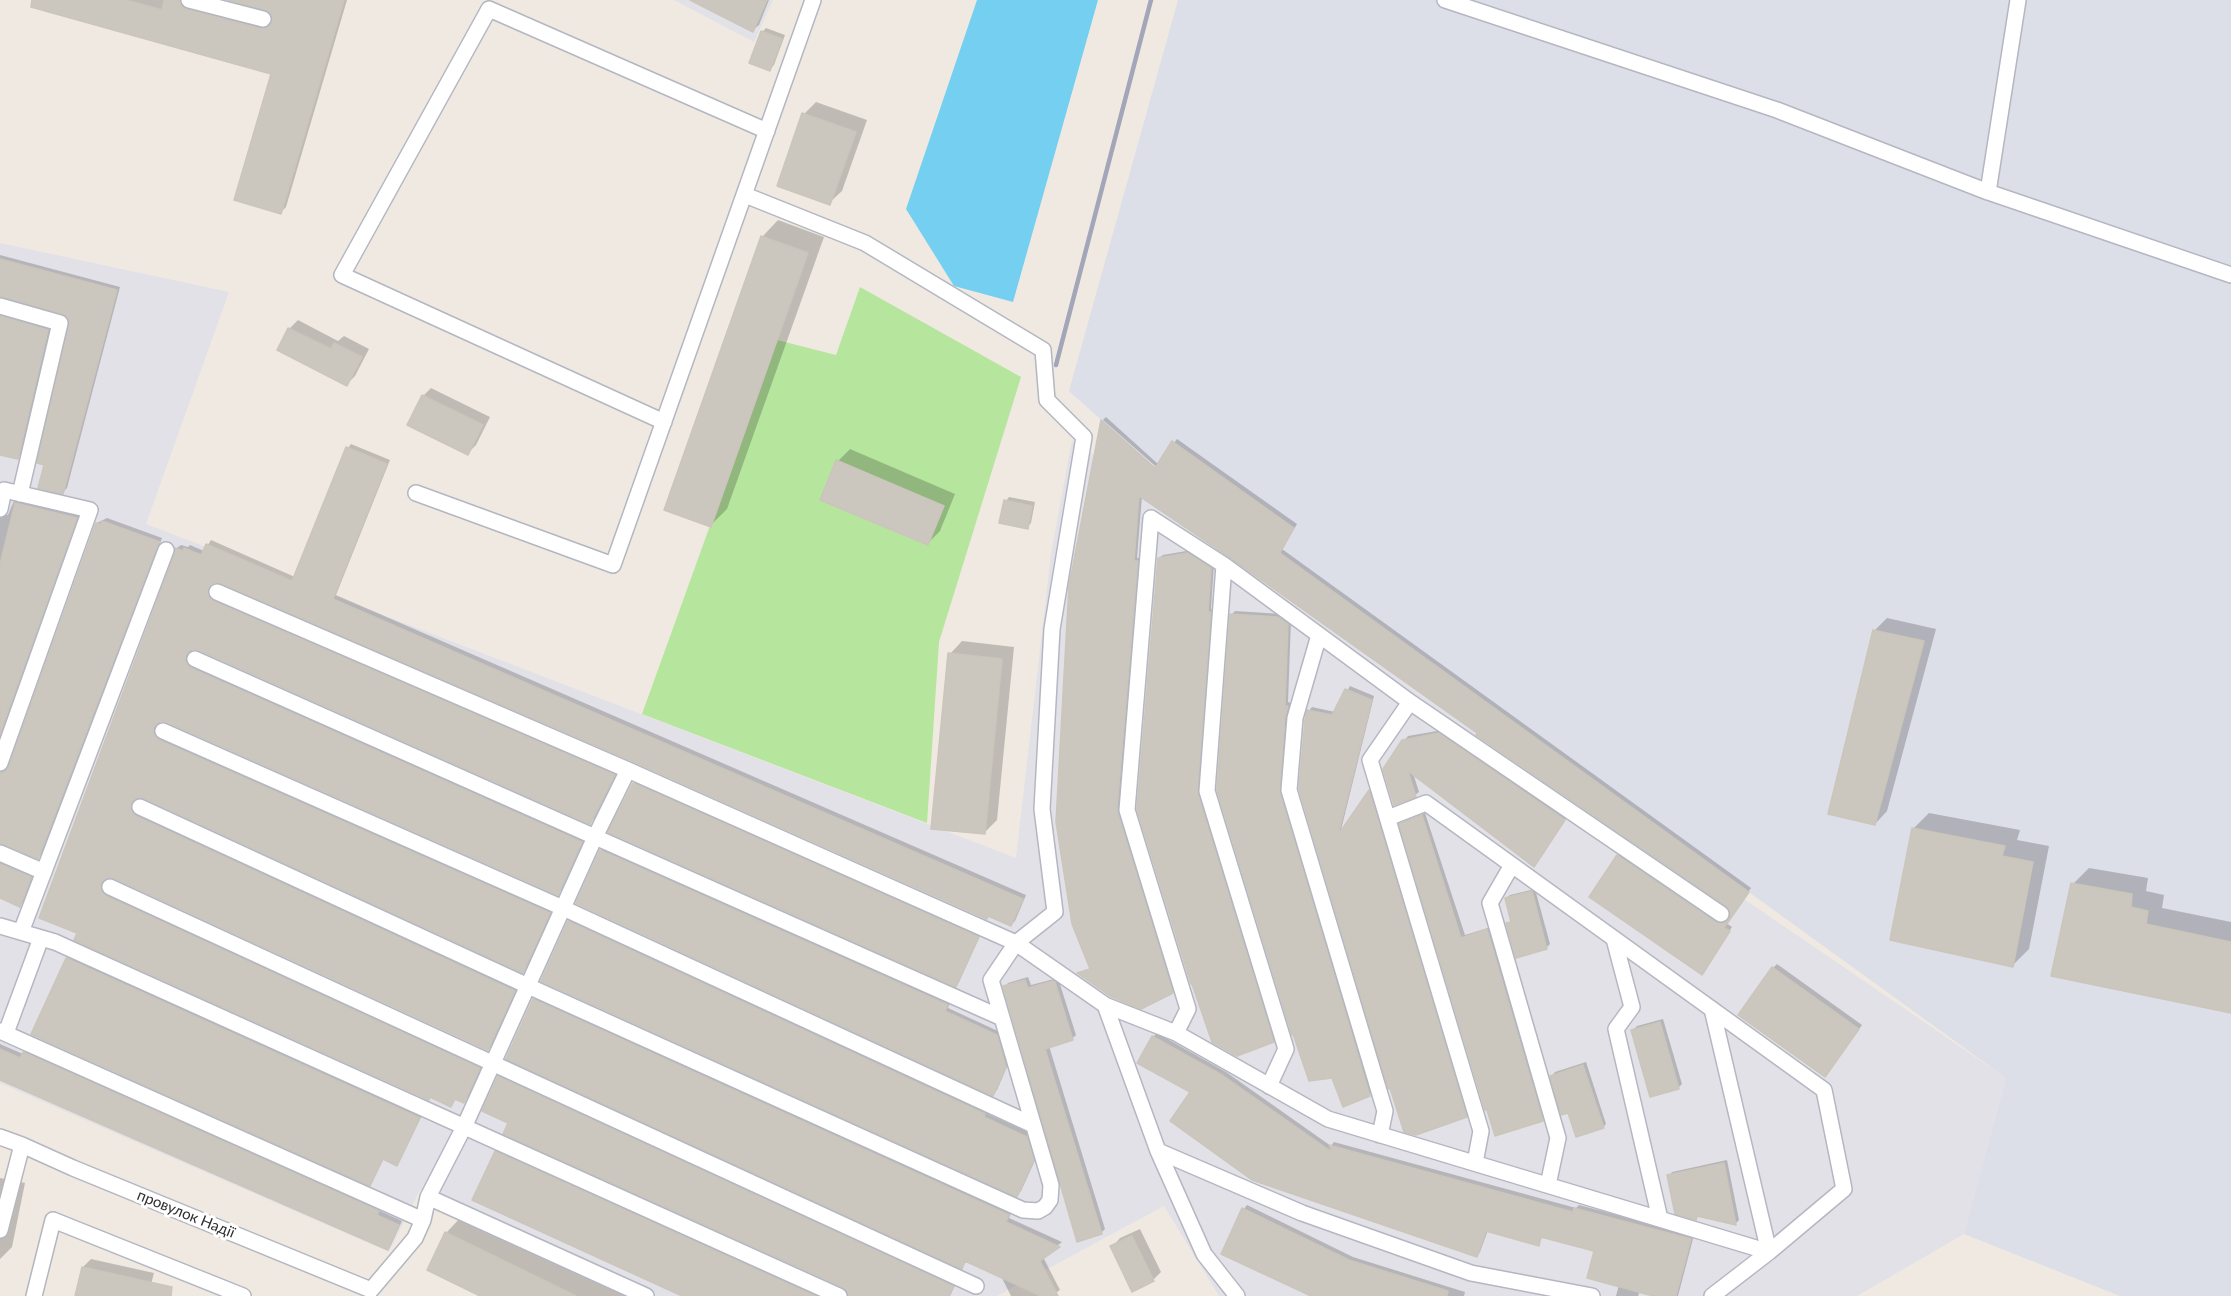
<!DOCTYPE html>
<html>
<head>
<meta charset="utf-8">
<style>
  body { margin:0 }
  canvas { display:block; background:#efe9e1 }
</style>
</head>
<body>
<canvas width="2231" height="1296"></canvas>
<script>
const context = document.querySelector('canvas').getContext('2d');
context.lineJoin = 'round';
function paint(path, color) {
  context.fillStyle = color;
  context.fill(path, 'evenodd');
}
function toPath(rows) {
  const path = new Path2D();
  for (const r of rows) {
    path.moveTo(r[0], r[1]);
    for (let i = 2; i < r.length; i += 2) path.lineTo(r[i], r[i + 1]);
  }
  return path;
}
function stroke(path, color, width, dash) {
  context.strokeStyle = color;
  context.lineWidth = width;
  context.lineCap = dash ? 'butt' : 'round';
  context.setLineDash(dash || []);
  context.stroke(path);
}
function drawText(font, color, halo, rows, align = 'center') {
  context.font = font + ' Lato,sans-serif';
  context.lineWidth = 6;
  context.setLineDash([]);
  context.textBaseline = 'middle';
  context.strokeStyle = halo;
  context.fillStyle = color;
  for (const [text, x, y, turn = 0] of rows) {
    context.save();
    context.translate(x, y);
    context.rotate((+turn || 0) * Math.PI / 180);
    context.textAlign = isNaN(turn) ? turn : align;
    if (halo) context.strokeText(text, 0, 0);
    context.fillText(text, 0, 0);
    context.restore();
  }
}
paint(toPath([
  [674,0,773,0,754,42],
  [0,243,229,292,146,524,1016,858,1051,554,1072,440,2006,1078,1964,1234,1857,1296,1219,1296,1164,1206,997,1296,633,1296,420,1190,389,1252,0,1083]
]), '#e3e1e8');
paint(toPath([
  [1178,0,2231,0,2231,1296,2120,1296,1964,1234,2006,1078,1280,553,1294,528,1172,442,1155,468,1069,391]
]), '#dcdee8');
paint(toPath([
  [860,287,1021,377,939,642,927,823,642,714,777,340,836,355]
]), '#b6e59e');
paint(toPath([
  [977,0,1098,0,1013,302,954,286,906,209]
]), '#75cff0');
paint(toPath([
  [35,0,187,0,267,24,274,21,271,11,231,0,347,0,286,207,281,212,273,73],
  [694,0,769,0,759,25,753,30],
  [766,28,785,35,774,65,770,69,762,32],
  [816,102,867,120,842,191,829,203,804,114],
  [778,220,824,237,727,509,711,525,762,237],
  [0,255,120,287,67,488,63,492,46,464,71,319,63,312,0,296],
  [0,311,51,326,21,454,18,457,0,453,0,455],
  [298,320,338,341,344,336,369,349,355,376,347,384,279,350,290,328],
  [431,388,490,417,476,445,468,453,423,396],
  [1106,417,1158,464,1177,439,1297,524,1282,549,1751,888,1732,915,1731,908,1230,556,1142,496,1137,558,1141,558,1120,805,1176,988,1172,992,1079,973,1091,968,1071,586,1102,421,1103,423,1159,474,1161,471,1103,420],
  [351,444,390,460,336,595,1026,895,1015,921,1011,925,989,915,987,918,633,760,221,582,213,582,210,588,217,597,618,771,594,819,590,822,199,649,193,648,190,650,189,656,585,838,562,889,558,893,167,721,161,720,158,722,157,728,553,909,527,967,523,971,145,797,135,798,134,804,518,987,492,1045,488,1049,114,877,105,878,104,884,483,1064,468,1097,464,1101,456,1098,451,1105,79,932,40,917,177,554,177,548,181,545,188,547,190,545,204,551,211,540,295,577,348,448],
  [850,449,955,494,940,531,927,544,838,461],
  [1009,497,1035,502,1031,523,1027,527,1006,501],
  [16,499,79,515,0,738,0,514,8,515,13,503],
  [107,518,162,538,42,854,38,857,0,843,0,769,7,769,11,766,97,523],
  [1192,550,1214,564,1211,609,1214,609,1201,789,1277,1037,1273,1041,1193,981,1159,558,1163,555],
  [1235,611,1282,614,1291,620,1288,702,1291,703,1288,712,1283,788,1373,1091,1369,1095,1344,1105,1232,614],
  [1887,618,1936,629,1887,811,1875,824,1874,631],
  [962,641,1014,647,997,820,984,833,950,654],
  [1350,686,1374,696,1340,834,1373,788,1469,1112,1466,1116,1405,1131,1309,711,1312,707,1335,712],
  [1443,730,1568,815,1538,861,1413,773,1419,792,1415,795,1395,803,1404,741,1408,736],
  [637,780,981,933,959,982,956,985,634,784],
  [1425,813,1465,935,1491,927,1546,1116,1542,1119,1401,824,1405,821],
  [1929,813,2020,830,2017,840,2049,846,2029,949,2013,965,1913,829],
  [605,847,951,1001,948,1008,1000,1032,1009,1062,997,1090,993,1094,601,851],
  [1622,852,1720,919,1726,921,1729,919,1726,923,1732,927,1705,969,1618,856],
  [0,859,34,873,23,902,20,905,0,897],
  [2089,868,2148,878,2146,891,2164,895,2162,908,2231,922,2231,1011,2073,884],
  [1535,889,1550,944,1546,948,1508,924,1512,919,1506,898,1510,895],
  [573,918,988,1110,986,1113,1030,1133,1037,1156,1021,1191,1017,1195,569,922],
  [71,954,423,1113,400,1160,396,1164,384,1158,370,1184,33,1033,67,958],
  [1777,964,1862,1025,1828,1071,1773,968],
  [1028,977,1031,985,1058,978,1076,1035,1072,1039,1049,1046,1105,1229,1101,1233,1005,987,1008,983],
  [538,996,1012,1211,1009,1218,1062,1242,1043,1257,1060,1290,1051,1296,1011,1296,1001,1276,967,1260,962,1267,534,1000],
  [1663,1019,1682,1084,1678,1088,1633,1030,1637,1026],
  [1157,1033,1226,1072,1331,1146,1334,1142,1576,1208,1579,1205,1694,1235,1678,1296,1659,1296,1640,1291,1638,1296,1616,1296,1619,1285,1596,1250,1543,1236,1538,1244,1488,1230,1480,1252,1477,1256,1192,1092,1153,1037],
  [0,1044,23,1054,28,1049,382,1207,380,1211,402,1221,391,1245,387,1249,0,1078],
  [1586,1062,1606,1124,1603,1127,1569,1111,1552,1076,1555,1072],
  [503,1073,956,1283,950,1296,850,1296,844,1286,510,1123,499,1077],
  [500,1148,827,1296,686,1296,496,1152],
  [1727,1160,1739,1220,1736,1223,1699,1215,1696,1218,1669,1176,1672,1172],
  [0,1178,25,1183,12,1247,0,1259],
  [1247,1205,1353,1257,1465,1292,1464,1296,1315,1296,1244,1209],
  [462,1216,626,1296,484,1296,446,1233],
  [1140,1229,1161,1272,1153,1280,1112,1247,1120,1238],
  [91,1259,154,1273,148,1296,77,1296,83,1267]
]), '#0003');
const building = toPath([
  [32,0,126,0,162,10,164,0,180,0,182,7,187,9,261,29,270,26,272,22,272,17,269,12,228,0,344,0,281,214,234,200,271,74,31,7,32,0],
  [690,0,767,0,753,32,690,0],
  [761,31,782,39,770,71,749,63,761,31],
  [802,113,856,132,830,205,777,186,802,113],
  [761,236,808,253,711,527,664,510,761,236],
  [0,259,117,290,63,494,38,488,44,465,37,463,69,321,63,314,0,297,0,259],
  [0,316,48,330,18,459,0,455,0,316],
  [288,328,331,349,334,343,362,357,347,386,277,350,288,328],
  [422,395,483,425,468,455,407,425,422,395],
  [1101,420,1155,468,1172,441,1294,528,1280,553,1749,892,1724,928,1730,931,1702,975,1589,897,1617,855,1716,922,1725,923,1729,919,1730,910,1726,906,1476,735,1477,733,1229,557,1139,496,1134,561,1138,561,1117,810,1173,993,1141,1009,1110,996,1077,973,1090,969,1072,924,1056,822,1069,586,1101,420],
  [346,447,387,464,333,599,1023,899,1011,926,988,916,987,919,632,761,216,582,212,584,208,589,209,597,213,601,615,775,590,824,199,650,193,649,186,655,185,661,191,668,582,842,558,895,167,722,161,721,154,727,153,733,159,740,550,913,523,973,144,798,135,799,131,803,132,812,136,816,515,991,488,1050,114,878,105,879,101,883,102,892,106,896,480,1068,464,1103,455,1099,451,1107,430,1097,429,1100,74,940,77,933,39,918,175,553,175,548,183,551,184,548,201,555,206,544,292,581,346,447],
  [836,460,944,506,928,545,820,500,836,460],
  [1004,500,1032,506,1028,529,999,523,1004,500],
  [15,503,77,518,0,734,0,564,15,503],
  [102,521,160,542,157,547,38,859,0,843,0,773,6,771,9,766,96,523,101,524,102,521],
  [1187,553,1211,568,1208,612,1211,612,1198,793,1274,1042,1237,1056,1212,1042,1192,984,1191,984,1137,809,1158,558,1187,553],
  [1230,614,1278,617,1288,624,1285,706,1288,706,1285,717,1280,792,1370,1096,1343,1107,1332,1078,1309,1081,1293,1034,1292,1035,1217,790,1230,614],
  [1873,630,1924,641,1875,825,1828,814,1873,630],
  [948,653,1002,659,985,834,931,829,948,653],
  [1345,689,1372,700,1338,835,1369,790,1467,1117,1416,1135,1404,1132,1390,1088,1388,1089,1299,789,1305,720,1307,710,1332,715,1345,689],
  [1439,733,1565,820,1534,867,1408,771,1416,797,1394,805,1383,769,1402,740,1439,733],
  [633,783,979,937,956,987,608,832,633,783],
  [1422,815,1461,938,1487,929,1543,1121,1495,1136,1487,1110,1485,1110,1399,824,1422,815],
  [1912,828,2005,846,2002,856,2033,862,2013,967,1890,940,1912,828],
  [600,850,948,1005,945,1011,997,1035,1006,1067,993,1096,576,903,600,850],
  [0,864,31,877,20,907,0,898,0,864],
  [2071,883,2132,894,2131,907,2148,911,2146,924,2231,942,2231,1013,2051,976,2071,883],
  [1532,891,1547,949,1516,958,1506,923,1511,922,1505,898,1532,891],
  [568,921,985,1114,984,1117,1027,1137,1034,1160,1017,1197,541,981,568,921],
  [66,958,420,1118,397,1166,383,1159,370,1186,31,1034,66,958],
  [1772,967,1859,1029,1825,1077,1738,1015,1772,967],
  [1025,980,1028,988,1053,981,1055,982,1073,1040,1045,1049,1102,1234,1077,1242,1003,986,1025,980],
  [533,999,1009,1215,1006,1222,1060,1247,1040,1261,1058,1296,1041,1296,965,1261,962,1269,506,1059,533,999],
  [1660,1022,1679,1089,1650,1097,1631,1030,1660,1022],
  [1152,1036,1222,1075,1332,1152,1329,1145,1573,1212,1574,1208,1691,1239,1676,1296,1653,1296,1587,1278,1594,1251,1541,1237,1539,1246,1486,1231,1477,1257,1252,1180,1170,1121,1190,1092,1137,1063,1152,1036],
  [0,1049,20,1058,23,1052,379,1211,377,1215,399,1225,388,1250,0,1080,0,1049],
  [1583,1065,1604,1128,1576,1137,1568,1113,1561,1115,1550,1076,1583,1065],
  [498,1076,954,1286,949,1296,849,1296,843,1287,503,1134,508,1123,482,1111,498,1076],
  [495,1151,815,1296,682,1296,472,1200,495,1151],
  [1724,1163,1736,1225,1697,1216,1696,1220,1675,1214,1667,1175,1724,1163],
  [1242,1208,1349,1260,1448,1291,1447,1296,1311,1296,1221,1254,1242,1208],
  [445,1232,576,1296,480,1296,427,1270,445,1232],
  [1132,1236,1154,1281,1132,1292,1110,1246,1132,1236],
  [82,1267,172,1287,171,1296,75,1296,82,1267]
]);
paint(building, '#cbc7bf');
stroke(building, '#cbc5ba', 1.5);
const lane = toPath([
  [189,0,263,19],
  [1445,0,1777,110,1988,192],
  [2018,0,1988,192,2231,275],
  [0,306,60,323,20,494],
  [664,422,342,275,489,9,767,131],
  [416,493,613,565,813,0],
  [0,509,4,490,90,510,0,763],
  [1224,565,1207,791,1286,1049,1269,1086],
  [217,592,628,770,1016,943,1105,1005,1176,1033,1328,1119,1769,1252],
  [1319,635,1295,718,1289,790,1385,1111,1380,1135],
  [195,659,1002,1018],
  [1410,702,1370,760,1481,1131,1475,1163],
  [163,731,563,908,1033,1125],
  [140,807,528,986,1023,1210,1038,1211,1045,1207,1050,1200,1051,1185,991,980,1016,943,1055,912,1042,809,1052,629,1084,437,1047,400,1043,350,865,243,745,195],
  [1388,818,1426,803,1824,1090,1844,1189,1769,1252,1712,1296],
  [0,853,44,872],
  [1512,865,1490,903,1558,1138,1548,1185],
  [110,887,976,1286],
  [0,926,55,942,839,1296],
  [21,932,166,550],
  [1614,939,1632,1007,1616,1029,1660,1219],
  [1105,1005,1158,1151,1204,1254,1237,1296],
  [1712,1009,1769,1252],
  [0,1031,423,1220],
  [6,1033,41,938],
  [1176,1033,1188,1009,1127,810,1151,518,1224,565,1410,702,1721,914],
  [0,1137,22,1145,73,1168,371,1290,415,1238,423,1220,428,1197,465,1125,595,837,628,770],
  [1158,1151,1302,1213,1471,1273,1592,1296],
  [428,1197,646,1296],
  [0,1230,22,1145],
  [34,1296,53,1220,243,1296]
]);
stroke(lane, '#b4b7c1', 18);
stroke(lane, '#fff', 15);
stroke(toPath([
  [1056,365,1151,0]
]), '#a3a6b8', 4.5);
drawText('15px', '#2e2e2e', '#fff', [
  ["провулок Надії",186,1214,22]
]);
</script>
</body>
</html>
